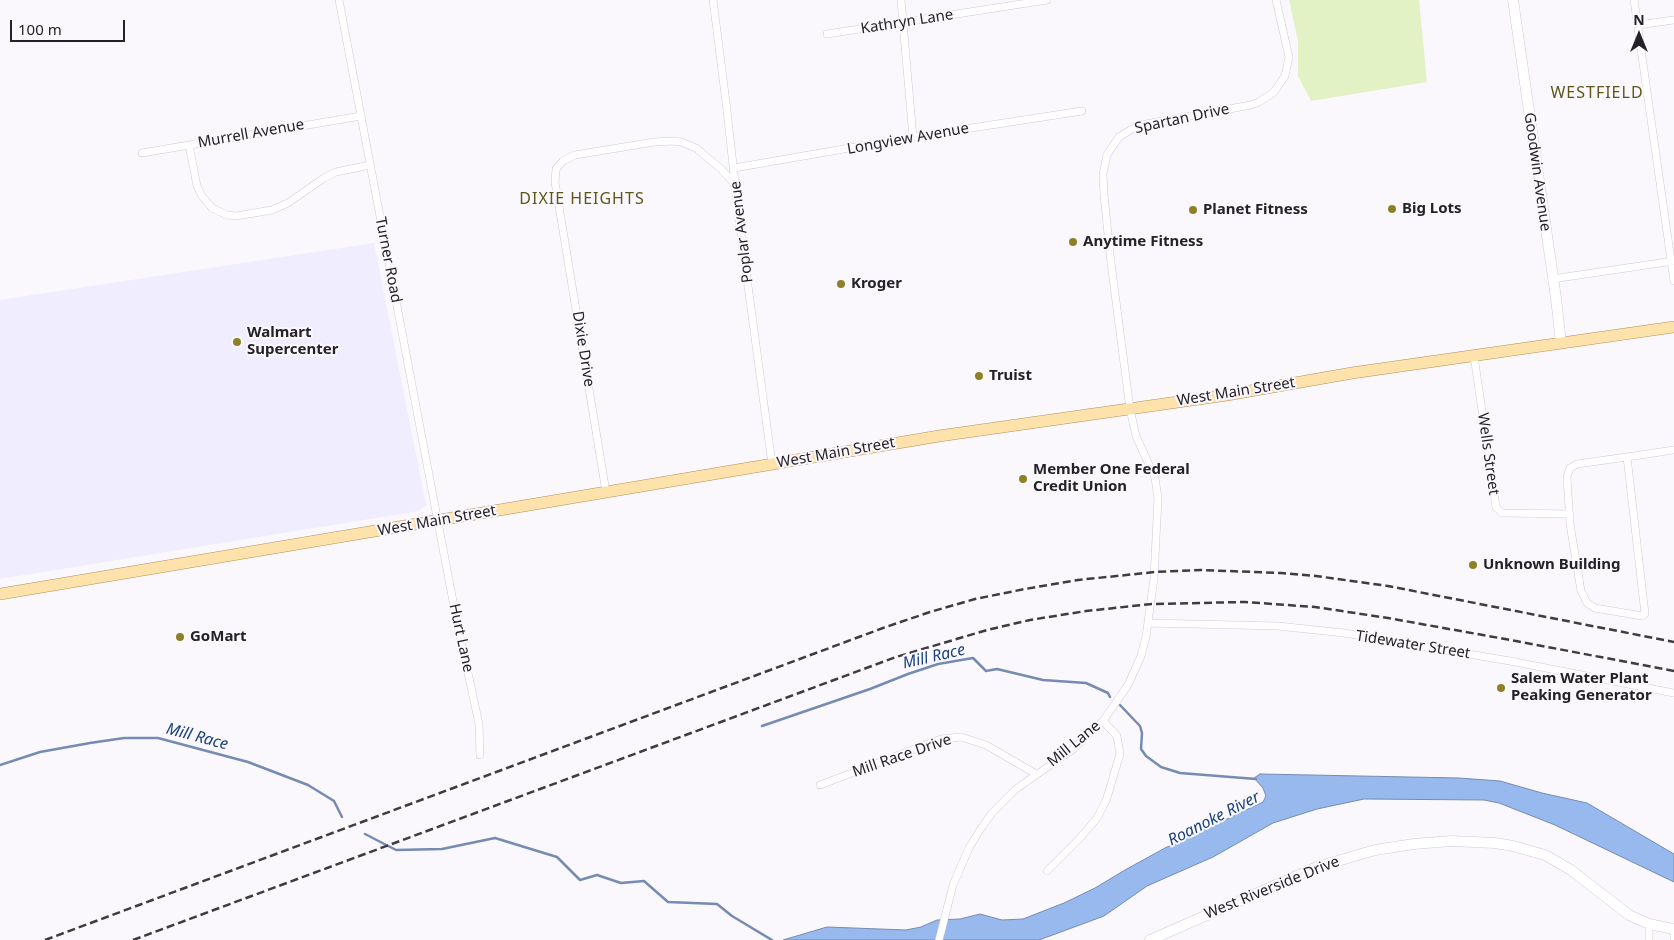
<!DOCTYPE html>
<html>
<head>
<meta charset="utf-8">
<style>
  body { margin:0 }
  #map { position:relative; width:1674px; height:940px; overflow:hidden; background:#faf8fc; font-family:"Noto Sans",sans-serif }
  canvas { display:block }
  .north { position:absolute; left:1614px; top:10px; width:50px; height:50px; -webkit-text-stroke:4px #faf8fc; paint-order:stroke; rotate:0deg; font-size:14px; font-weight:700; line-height:20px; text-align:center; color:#252129 }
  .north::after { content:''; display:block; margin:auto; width:18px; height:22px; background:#252129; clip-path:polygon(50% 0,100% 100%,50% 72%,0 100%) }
  .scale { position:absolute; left:10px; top:20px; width:115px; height:22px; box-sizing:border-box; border:2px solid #252129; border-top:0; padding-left:6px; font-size:15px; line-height:18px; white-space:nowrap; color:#252129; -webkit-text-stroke:4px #faf8fc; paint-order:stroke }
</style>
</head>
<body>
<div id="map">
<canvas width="1674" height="940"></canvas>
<div class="north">N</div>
<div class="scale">100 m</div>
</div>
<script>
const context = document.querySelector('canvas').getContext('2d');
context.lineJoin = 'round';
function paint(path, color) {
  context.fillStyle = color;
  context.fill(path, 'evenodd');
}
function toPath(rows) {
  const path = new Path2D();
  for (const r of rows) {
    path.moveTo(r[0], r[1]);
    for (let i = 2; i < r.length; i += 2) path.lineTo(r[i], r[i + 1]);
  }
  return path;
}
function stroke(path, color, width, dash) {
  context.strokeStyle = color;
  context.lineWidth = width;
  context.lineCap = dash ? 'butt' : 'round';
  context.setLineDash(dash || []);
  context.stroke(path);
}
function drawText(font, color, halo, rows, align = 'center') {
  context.font = font + ' "Noto Sans",sans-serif';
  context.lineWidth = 4;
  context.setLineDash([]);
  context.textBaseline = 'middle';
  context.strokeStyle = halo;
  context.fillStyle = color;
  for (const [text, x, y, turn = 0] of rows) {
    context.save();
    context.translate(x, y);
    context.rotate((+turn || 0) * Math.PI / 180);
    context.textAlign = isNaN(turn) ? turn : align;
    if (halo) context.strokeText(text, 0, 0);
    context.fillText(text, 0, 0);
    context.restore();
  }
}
paint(toPath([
  [374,243,426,505,419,511,0,579,0,300]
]), '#efedff');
paint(toPath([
  [1289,0,1419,0,1427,82,1311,101,1298,76,1298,41]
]), '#e2f2c5');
const water = toPath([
  [1260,774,1459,778,1500,781,1542,793,1587,803,1674,854,1674,882,1555,825,1499,803,1484,800,1364,799,1317,809,1273,823,1213,857,1147,886,1104,916,1039,940,783,940,827,927,906,930,921,927,937,920,960,919,980,914,1002,920,1023,919,1064,903,1095,888,1125,870,1165,848,1263,802,1266,796,1263,788,1254,778,1260,774]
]);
paint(water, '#97b9ed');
stroke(water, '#758bb2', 1);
stroke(toPath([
  [1120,705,1140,726,1142,733,1141,749,1146,756,1161,767,1180,773,1256,779],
  [762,726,870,689,908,674,938,664,973,658,986,671,997,669,1043,680,1086,683,1108,693,1110,697],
  [0,765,40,752,90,743,124,738,158,738,248,762,308,785,334,801,342,817],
  [365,834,396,850,442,849,495,838,557,857,580,880,597,875,621,883,644,881,668,902,717,904,732,916,772,940]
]), '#758bb2', 2.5);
const street = toPath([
  [339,0,456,617,479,724,480,755],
  [713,0,726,102,739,219,772,464],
  [901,0,913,137],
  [1634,0,1674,281],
  [1638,25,1674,20],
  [827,34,1047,0],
  [189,145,197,186,202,196,212,208,227,215,236,216,272,210,288,203,324,178,336,172,370,165],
  [142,153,361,116],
  [734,168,913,137,1082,111],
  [1552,279,1674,261],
  [1474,356,1496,507,1502,513,1569,514],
  [1627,457,1577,464,1570,468,1567,477,1570,524,1581,591,1587,603,1595,608,1642,616,1645,614,1627,457,1674,450],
  [606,492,555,182,556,169,563,161,575,155,654,142,672,141,681,142,696,148,721,169,736,185],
  [1149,623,1278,626,1344,633,1510,661,1674,693],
  [820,785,941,739,961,737,986,745,1036,774],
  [1047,871,1081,837,1097,818,1106,801,1120,754,1117,736,1103,721],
  [1649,924,1649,940],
  [939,940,953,885,969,848,980,830,992,813,1016,789,1072,750,1103,721,1128,685,1141,656,1146,637,1154,578,1158,498,1155,478,1136,436,1130,409,1111,263,1104,195,1103,174,1107,155,1119,137,1132,129,1146,124,1251,105,1259,102,1274,92,1285,76,1289,57,1276,0],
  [1674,940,1674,928]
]);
const secondary = toPath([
  [1513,0,1556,298,1561,343],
  [1150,940,1317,867,1375,850,1414,844,1451,841,1495,843,1513,846,1545,855,1571,870,1629,915,1649,924,1674,929]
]);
const primary = toPath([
  [0,594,939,436,1227,395,1352,373,1674,327]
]);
stroke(street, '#d1c7db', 8);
stroke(secondary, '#d1c7db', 11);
stroke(primary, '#b2915a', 12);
stroke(street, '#fff', 7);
stroke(secondary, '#fff', 10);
stroke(primary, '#fee2ac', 11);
stroke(toPath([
  [45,940,883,628,930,612,975,599,1025,589,1078,580,1155,572,1201,570,1281,573,1316,576,1388,586,1674,642],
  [133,940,896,657,987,630,1030,620,1086,611,1152,604,1245,602,1315,607,1388,618,1516,641,1674,671]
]), '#3f3b43', 2.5, [8, 4]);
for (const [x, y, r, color] of [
  [1392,209,5,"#8e8026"],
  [1193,210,5,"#8e8026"],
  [1073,242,5,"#8e8026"],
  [841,284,5,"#8e8026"],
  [237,342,5,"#8e8026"],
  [979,376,5,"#8e8026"],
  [1023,479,5,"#8e8026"],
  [1473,565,5,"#8e8026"],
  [180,637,5,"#8e8026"],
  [1501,688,5,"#8e8026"]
]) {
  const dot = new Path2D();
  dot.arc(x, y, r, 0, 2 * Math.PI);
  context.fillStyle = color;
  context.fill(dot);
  stroke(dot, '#faf8fc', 2);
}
drawText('15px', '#252129', '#faf8fc', [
  ["Kathryn Lane",907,22,-9],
  ["Spartan Drive",1182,119,-12],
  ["Murrell Avenue",251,134,-10],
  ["Longview Avenue",908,139,-10],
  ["Goodwin Avenue",1537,172,82],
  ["Poplar Avenue",742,232,-97],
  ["Turner Road",388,260,79],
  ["Dixie Drive",583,349,81],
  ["West Main Street",1236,392,-9],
  ["West Main Street",836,453,-10],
  ["Wells Street",1488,454,82],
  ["West Main Street",437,521,-10],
  ["Hurt Lane",461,638,78],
  ["Tidewater Street",1413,645,9],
  ["Mill Lane",1074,744,-39],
  ["Mill Race Drive",902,756,-19],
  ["West Riverside Drive",1272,888,-22]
]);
drawText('bold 15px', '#252129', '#faf8fc', [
  ["Big Lots",1402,209],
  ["Planet Fitness",1203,210],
  ["Anytime Fitness",1083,242],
  ["Kroger",851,284],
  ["Walmart",247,333],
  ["Supercenter",247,350],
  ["Truist",989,376],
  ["Member One Federal",1033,470],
  ["Credit Union",1033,487],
  ["Unknown Building",1483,565],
  ["GoMart",190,637],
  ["Salem Water Plant",1511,679],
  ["Peaking Generator",1511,696]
], 'left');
context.letterSpacing = '1px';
drawText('16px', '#5f5519', '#faf8fc', [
  ["WESTFIELD",1597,93],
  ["DIXIE HEIGHTS",582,199]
]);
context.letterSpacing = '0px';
drawText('italic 16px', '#19417f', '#faf8fc', [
  ["Mill Race",934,657,-13],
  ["Mill Race",197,737,15],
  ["Roanoke River",1214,819,-27]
]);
</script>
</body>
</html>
